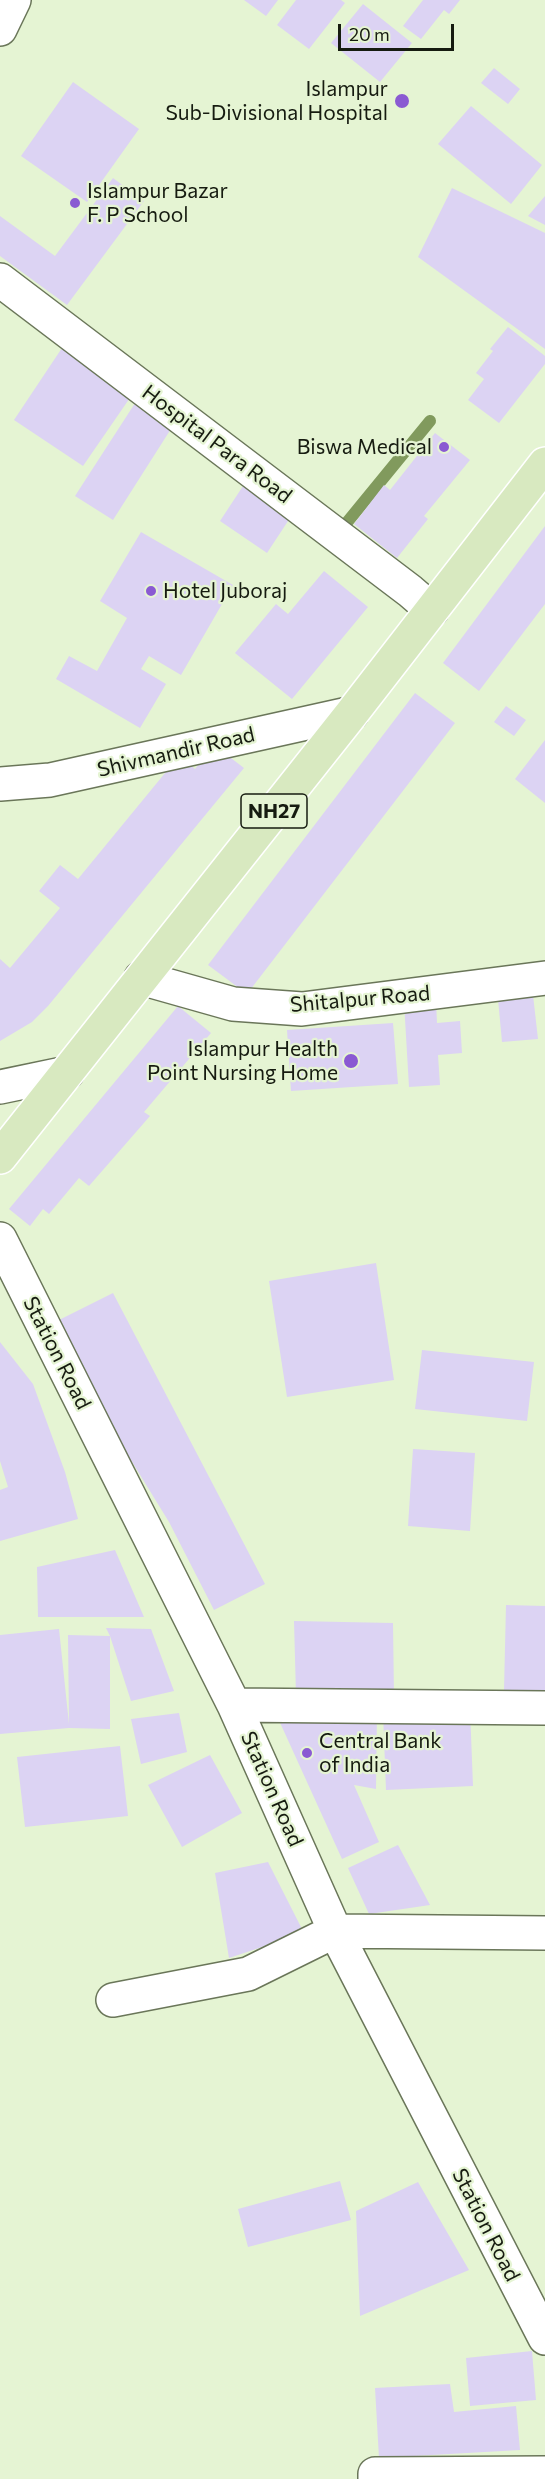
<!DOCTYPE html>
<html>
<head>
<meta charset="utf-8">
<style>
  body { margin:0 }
  #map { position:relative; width:545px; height:2479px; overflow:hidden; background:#e5f4d3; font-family:Commissioner,sans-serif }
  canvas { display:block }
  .scale { position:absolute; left:338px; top:24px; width:116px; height:27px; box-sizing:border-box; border:3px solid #161b10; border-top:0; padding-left:8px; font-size:18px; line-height:21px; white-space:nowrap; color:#161b10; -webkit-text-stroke:4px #e5f4d3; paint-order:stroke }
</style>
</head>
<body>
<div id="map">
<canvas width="545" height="2479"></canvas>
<div class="scale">20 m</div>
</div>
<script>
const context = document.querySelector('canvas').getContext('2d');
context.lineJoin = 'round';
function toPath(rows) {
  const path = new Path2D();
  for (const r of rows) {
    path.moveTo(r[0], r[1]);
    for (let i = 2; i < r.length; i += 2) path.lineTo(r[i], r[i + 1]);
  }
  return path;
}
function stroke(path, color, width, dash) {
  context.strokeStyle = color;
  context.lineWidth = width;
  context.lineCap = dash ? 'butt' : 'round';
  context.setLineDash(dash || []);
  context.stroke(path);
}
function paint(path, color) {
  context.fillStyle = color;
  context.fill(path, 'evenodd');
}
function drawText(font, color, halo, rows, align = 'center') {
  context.font = font + ' Commissioner,sans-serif';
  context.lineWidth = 4.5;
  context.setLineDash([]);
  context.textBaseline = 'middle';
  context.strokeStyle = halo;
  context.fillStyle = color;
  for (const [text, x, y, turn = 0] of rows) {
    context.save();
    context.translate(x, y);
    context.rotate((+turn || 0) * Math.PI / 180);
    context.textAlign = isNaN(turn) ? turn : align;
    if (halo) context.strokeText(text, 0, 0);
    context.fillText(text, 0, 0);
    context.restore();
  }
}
stroke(toPath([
  [344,526,430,421]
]), '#819a5d', 12);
paint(toPath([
  [244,0,278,0,266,16],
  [296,0,341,0,345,3,309,49,277,25],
  [423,0,460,0,449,14,444,10,421,39,403,26],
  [363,4,412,43,380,82,331,43],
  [494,68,520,89,508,104,481,83],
  [73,82,139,129,87,202,21,156],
  [471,106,542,165,511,204,438,144],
  [113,178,144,201,67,305,0,256,0,216,55,256],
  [452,188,545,233,545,349,418,257],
  [545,196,545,225,528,216],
  [508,327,545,356,545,364,499,423,468,400,484,379,476,373,493,351,490,349],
  [64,345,134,392,83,466,14,420],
  [139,397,176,421,113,520,75,496],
  [435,433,470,460,424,516,428,519,397,558,354,524,384,485,390,490],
  [245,483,292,515,267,553,220,521],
  [545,526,545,604,479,691,443,663],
  [141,532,233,585,181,675,149,656,141,669,166,684,140,728,56,679,69,656,97,671,127,618,100,601],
  [324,571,368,607,292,699,235,653,276,604,288,614],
  [415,693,455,723,247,994,208,965],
  [506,706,526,720,514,736,494,722],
  [545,740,545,803,515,779],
  [214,745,244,768,48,1006,32,1022,0,1041,0,959,10,968,60,908,39,891,60,865,78,879,179,756,195,769],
  [533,995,538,1039,502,1042,498,999],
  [436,1000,437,1023,460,1021,462,1053,438,1055,440,1085,409,1087,404,1002],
  [178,1006,211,1033,144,1112,150,1116,89,1186,79,1178,49,1214,43,1209,30,1226,9,1209],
  [393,1023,398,1084,291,1091,287,1030],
  [376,1263,394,1380,287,1397,269,1281],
  [113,1293,265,1584,214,1610,169,1522,121,1444,59,1320],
  [0,1342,33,1384,65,1472,78,1519,0,1541,0,1490,8,1487,0,1461],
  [422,1350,534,1362,527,1421,415,1409],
  [413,1449,475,1453,470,1531,408,1526],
  [115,1550,144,1617,38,1617,37,1567],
  [506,1605,545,1606,545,1691,504,1690],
  [294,1621,393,1623,394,1697,296,1695],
  [106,1628,151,1629,174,1691,131,1701,110,1636,110,1729,69,1728,0,1734,0,1635,59,1629,69,1724,68,1635,110,1636],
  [470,1709,473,1786,386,1790,383,1713],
  [377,1712,376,1789,354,1785,379,1842,342,1859,277,1716],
  [179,1713,187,1752,141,1764,131,1719],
  [120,1746,128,1816,25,1827,17,1757],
  [210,1755,242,1813,182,1847,148,1785],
  [398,1845,430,1905,369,1914,348,1868],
  [268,1862,304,1933,229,1958,215,1873],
  [340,2181,351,2220,248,2247,238,2209],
  [418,2182,469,2270,360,2316,356,2211],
  [532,2351,536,2400,470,2406,466,2358],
  [450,2384,454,2412,516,2406,520,2450,379,2458,375,2388]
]), '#dcd3f3');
const street = toPath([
  [0,29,14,0],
  [0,280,410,591,432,610],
  [0,784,50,780,352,713],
  [141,978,233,1004,302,1009,545,978],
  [0,1087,67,1073],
  [0,1239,234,1705,335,1931,545,2338],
  [234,1705,545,1708],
  [113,2000,248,1974,335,1931,545,1933],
  [375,2479,375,2474,545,2473]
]);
const primary = toPath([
  [0,1157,352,713,545,464]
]);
stroke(street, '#6a7659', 36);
stroke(primary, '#fff', 36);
stroke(street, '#fff', 33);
stroke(primary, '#d8e9c0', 33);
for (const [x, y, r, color] of [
  [402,101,8,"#8a5ad2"],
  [75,203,6,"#8a5ad2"],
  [444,447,6,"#8a5ad2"],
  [151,591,6,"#8a5ad2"],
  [351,1061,8,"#8a5ad2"],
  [307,1753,6,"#8a5ad2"]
]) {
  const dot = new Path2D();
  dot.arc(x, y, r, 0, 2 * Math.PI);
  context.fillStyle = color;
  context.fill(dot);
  stroke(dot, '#e5f4d3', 2);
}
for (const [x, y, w] of [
  [274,811,66]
]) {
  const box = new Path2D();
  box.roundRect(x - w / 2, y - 17, w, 34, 4.5);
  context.fillStyle = '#e5f4d3';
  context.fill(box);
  stroke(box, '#161b10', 1.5);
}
drawText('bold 20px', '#161b10', null, [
  ["NH27",274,811]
]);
drawText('21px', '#161b10', '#e5f4d3', [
  ["Islampur",388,89],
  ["Sub-Divisional Hospital",388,113],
  ["Islampur Bazar",87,191,"left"],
  ["F. P School",87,215,"left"],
  ["Biswa Medical",432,447],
  ["Hotel Juboraj",163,591,"left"],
  ["Islampur Health",338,1049],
  ["Point Nursing Home",338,1073],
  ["Central Bank",319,1741,"left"],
  ["of India",319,1765,"left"]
], 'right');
drawText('21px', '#161b10', '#e5f4d3', [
  ["Hospital Para Road",217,444,37],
  ["Shivmandir Road",176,752,-13],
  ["Shitalpur Road",360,999,-5],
  ["Station Road",57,1353,63],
  ["Station Road",272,1789,66],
  ["Station Road",486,2225,63]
]);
</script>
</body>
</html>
